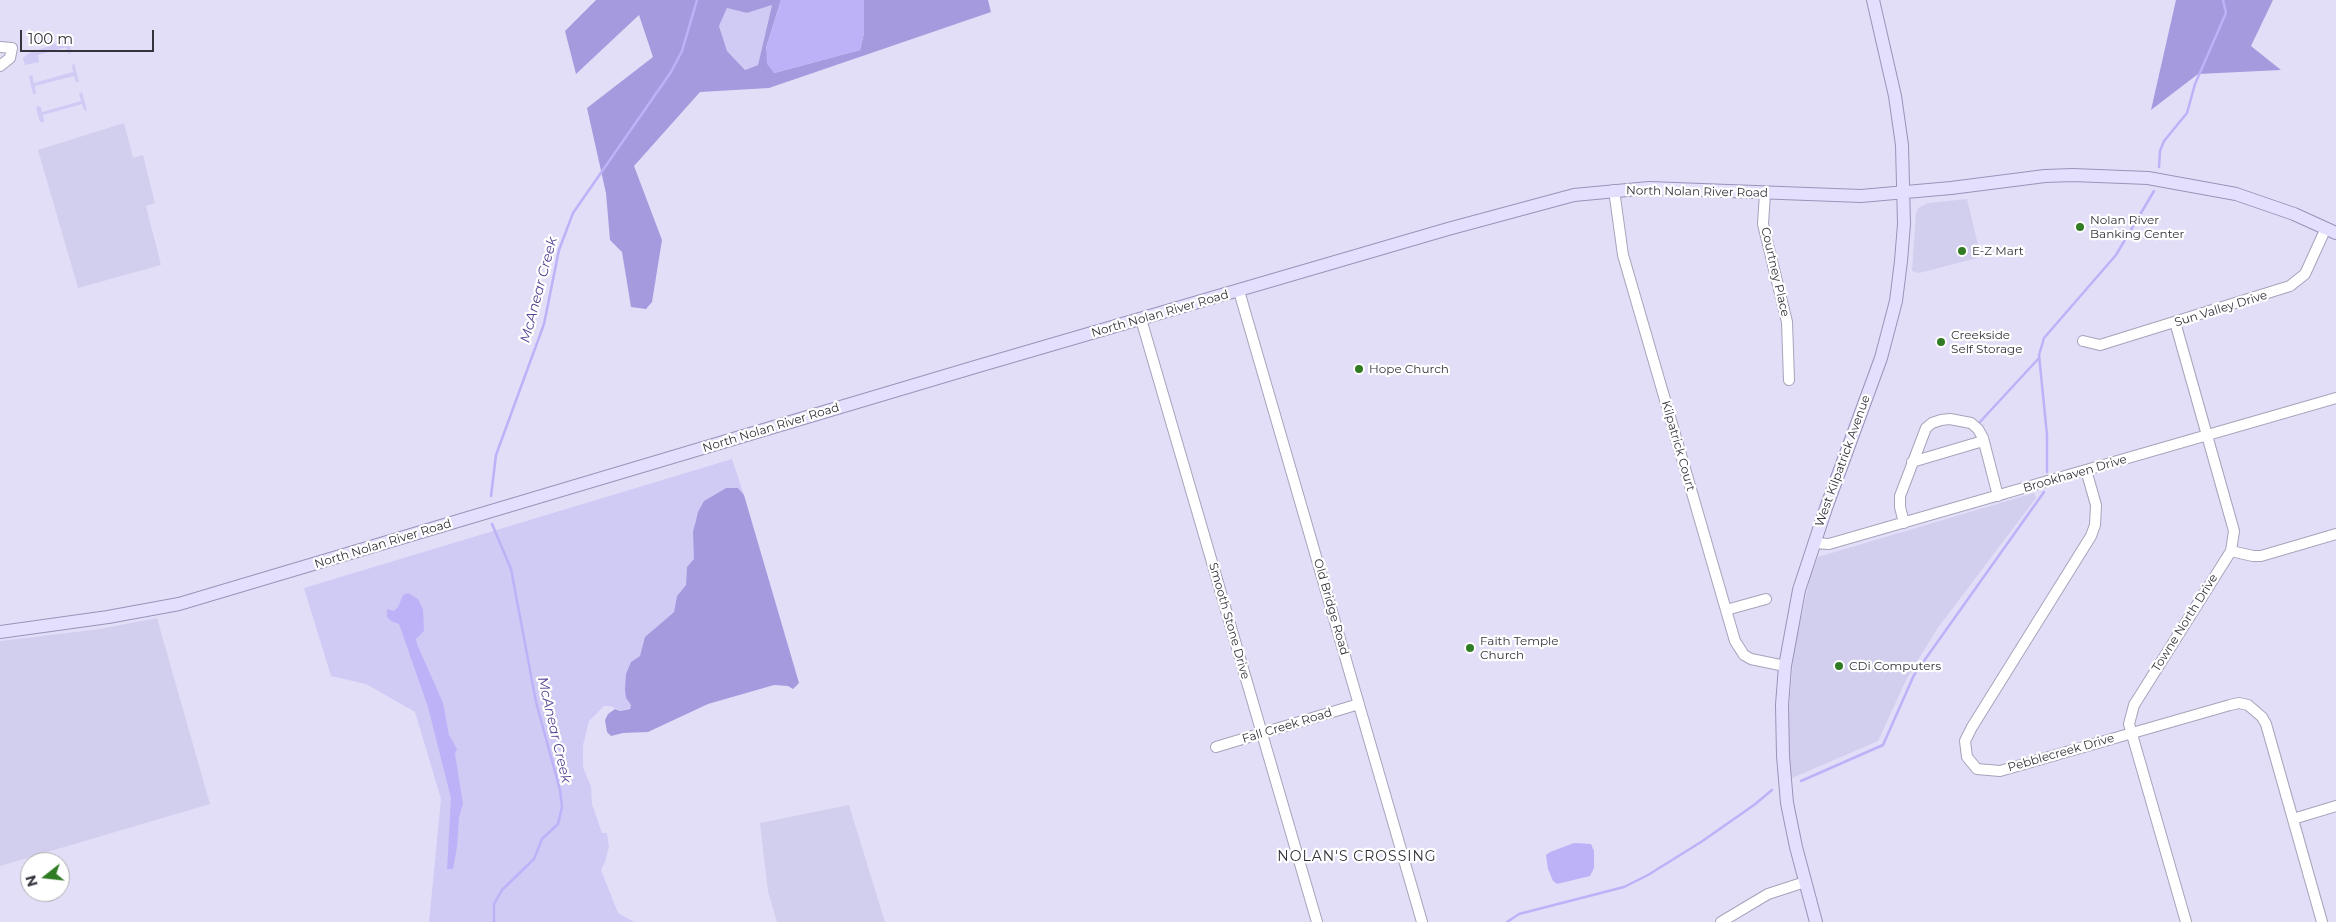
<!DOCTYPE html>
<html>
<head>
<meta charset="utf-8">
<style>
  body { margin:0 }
  #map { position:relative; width:2336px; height:922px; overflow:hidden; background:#e2def8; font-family:Montserrat,sans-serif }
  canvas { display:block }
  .north { position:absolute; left:20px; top:852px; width:50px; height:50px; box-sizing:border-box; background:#fff; border:1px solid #aeadb1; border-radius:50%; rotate:254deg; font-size:14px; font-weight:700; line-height:20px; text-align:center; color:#34333c }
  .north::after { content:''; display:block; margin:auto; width:18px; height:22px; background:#307c25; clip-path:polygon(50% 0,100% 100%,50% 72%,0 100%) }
  .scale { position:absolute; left:20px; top:30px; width:134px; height:22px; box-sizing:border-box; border:2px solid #34333c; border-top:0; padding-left:6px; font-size:15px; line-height:18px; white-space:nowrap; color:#34333c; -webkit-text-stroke:4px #fff; paint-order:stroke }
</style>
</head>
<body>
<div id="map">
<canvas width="2336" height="922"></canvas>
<div class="north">N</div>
<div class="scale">100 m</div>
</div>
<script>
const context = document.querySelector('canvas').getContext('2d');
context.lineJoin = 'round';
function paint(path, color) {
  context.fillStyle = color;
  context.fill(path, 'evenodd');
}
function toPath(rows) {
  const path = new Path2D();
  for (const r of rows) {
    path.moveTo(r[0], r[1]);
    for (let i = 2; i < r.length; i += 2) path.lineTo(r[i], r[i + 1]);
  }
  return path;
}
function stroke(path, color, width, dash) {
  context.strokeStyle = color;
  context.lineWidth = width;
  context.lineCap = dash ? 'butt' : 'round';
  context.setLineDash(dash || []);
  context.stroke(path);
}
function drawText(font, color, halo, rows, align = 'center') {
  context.font = font + ' Montserrat,sans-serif';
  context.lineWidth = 4.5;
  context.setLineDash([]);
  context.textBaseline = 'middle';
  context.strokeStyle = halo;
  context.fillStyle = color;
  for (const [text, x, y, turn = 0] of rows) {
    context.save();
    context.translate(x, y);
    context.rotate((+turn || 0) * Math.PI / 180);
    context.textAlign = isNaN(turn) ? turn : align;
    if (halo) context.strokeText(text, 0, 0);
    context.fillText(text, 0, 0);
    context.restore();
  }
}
paint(toPath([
  [124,123,133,158,143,155,155,203,146,206,161,265,78,288,38,150],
  [1967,199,1981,257,1919,273,1912,271,1916,213,1918,208,1928,203],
  [2034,493,2036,498,1937,629,1906,680,1878,741,1790,779,1788,720,1794,649,1811,574,1818,557],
  [157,618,210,804,0,866,0,641,100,629],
  [849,805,885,922,777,922,768,892,760,823]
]), '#d2cfee');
paint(toPath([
  [772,5,758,65,745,70,727,51,719,26,727,8,747,13],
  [66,40,70,43,71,54,68,53,66,47,38,55,39,62,25,65,23,58,29,53],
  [74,63,79,82,76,82,74,76,35,86,36,94,33,94,29,76,32,75,34,83,73,72,72,66],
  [82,92,87,111,84,110,82,104,43,115,44,122,40,122,36,108,38,106,41,107,42,112,81,101,79,94],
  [732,459,744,495,738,488,726,488,704,501,695,522,694,560,687,568,686,585,677,596,674,612,654,629,640,656,631,662,626,698,631,704,630,708,620,711,611,706,604,706,589,721,583,745,583,767,591,787,592,804,602,833,607,833,609,847,605,862,601,870,618,913,634,922,429,922,441,799,415,712,366,684,331,676,304,588]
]), '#d0cbf5');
paint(toPath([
  [596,0,781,0,766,48,774,73,860,50,864,33,864,0,988,0,991,12,769,88,700,92,634,166,662,240,652,302,646,309,631,307,622,252,610,240,606,193,587,108,653,57,639,15,576,74,565,31],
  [772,5,758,65,745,70,727,51,719,26,727,8,747,13],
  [2176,0,2273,0,2251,46,2281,70,2198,74,2151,110],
  [726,488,738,488,744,495,799,683,793,689,788,686,774,685,708,704,648,732,623,733,611,736,607,732,605,720,608,714,615,709,620,711,630,709,631,705,626,698,625,690,626,674,631,662,640,656,645,637,674,612,677,596,686,585,687,567,694,559,693,532,698,512,704,501]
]), '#a59ade');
paint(toPath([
  [781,0,864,0,864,33,860,50,774,73,767,64,766,48],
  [408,593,418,599,423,609,424,631,416,639,417,644,443,703,449,735,457,749,455,754,463,804,459,817,457,847,453,869,447,869,451,798,428,707,399,624,391,621,387,617,387,609,394,611,398,607,403,595],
  [1574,843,1591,844,1594,851,1594,868,1590,876,1557,884,1553,881,1548,869,1546,855,1550,852]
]), '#bdb2f7');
stroke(toPath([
  [2159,167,2160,151,2164,141,2187,113,2195,84,2226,13,2223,0],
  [1979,423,2039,358],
  [2047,472,2047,435,2039,355,2044,338,2116,255,2154,191],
  [491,496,496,455,544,324,559,250,573,213,671,72,682,51,697,0],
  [492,524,511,569,536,702,560,790,562,807,558,824,542,839,534,859,502,890,494,904,494,922],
  [1801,781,1883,745,1914,675,2044,492],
  [1507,922,1519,914,1624,887,1648,875,1701,842,1754,805,1772,790]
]), '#bdb2f7', 2.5);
const minor = toPath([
  [0,47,12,48,10,58,0,66],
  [1614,190,1623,255,1735,641,1744,655,1751,659,1785,666],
  [1765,193,1763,224,1787,322,1789,380],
  [1239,291,1422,922],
  [1141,319,1317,922],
  [2175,322,2234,531,2231,551,2134,705,2129,724,2186,922],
  [2083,341,2100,345,2290,286,2305,274,2326,228],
  [1912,462,1983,441],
  [2086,470,2096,505,2095,525,2091,536,1972,727,1965,741,1967,757,1977,769,2000,771,2230,705,2239,703,2248,705,2262,717,2266,724,2322,922],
  [1904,523,1900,507,1900,496,1926,428,1932,423,1941,420,1950,419,1971,423,1978,429,1983,438,1998,496],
  [1814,543,1829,544,2336,398],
  [2231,551,2253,556,2261,556,2336,534],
  [1726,610,1766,599],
  [1216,747,1359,704],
  [2293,819,2336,806],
  [1721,922,1768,894,1805,882]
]);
const major = toPath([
  [0,632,108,617,179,604,975,367,1448,229,1574,195,1649,188,1861,196,1951,188,2045,176,2073,175,2148,178,2236,194,2294,214,2336,233],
  [1816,922,1796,847,1787,803,1783,756,1782,705,1785,666,1799,590,1826,508,1881,358,1896,301,1901,261,1904,224,1902,145,1895,96,1873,0]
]);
stroke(minor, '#a6a3bb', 12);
stroke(major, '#9994b8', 14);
stroke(minor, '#fff', 10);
stroke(major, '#e3dffd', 12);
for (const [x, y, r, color] of [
  [2080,227,5,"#307c25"],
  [1962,251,5,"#307c25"],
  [1941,342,5,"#307c25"],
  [1359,369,5,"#307c25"],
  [1470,648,5,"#307c25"],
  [1839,666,5,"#307c25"]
]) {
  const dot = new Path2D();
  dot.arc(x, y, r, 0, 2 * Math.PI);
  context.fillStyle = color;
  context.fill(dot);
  stroke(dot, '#fff', 2);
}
drawText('12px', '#34333c', '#fff', [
  ["North Nolan River Road",1697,192,1],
  ["Courtney Place",1775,272,77],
  ["Sun Valley Drive",2221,309,-17],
  ["North Nolan River Road",1160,314,-16],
  ["North Nolan River Road",771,428,-17],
  ["Kilpatrick Court",1678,446,74],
  ["West Kilpatrick Avenue",1843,461,-70],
  ["Brookhaven Drive",2075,474,-16],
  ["North Nolan River Road",383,544,-17],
  ["Old Bridge Road",1331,607,74],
  ["Smooth Stone Drive",1229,621,74],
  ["Towne North Drive",2185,623,-58],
  ["Fall Creek Road",1287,726,-17],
  ["Pebblecreek Drive",2061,753,-16]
]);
drawText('12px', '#34333c', '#fff', [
  ["Nolan River",2090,220],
  ["Banking Center",2090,234],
  ["E-Z Mart",1972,251],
  ["Creekside",1951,335],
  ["Self Storage",1951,349],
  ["Hope Church",1369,369],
  ["Faith Temple",1480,641],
  ["Church",1480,655],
  ["CDi Computers",1849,666]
], 'left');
drawText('italic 14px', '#564394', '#fff', [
  ["McAnear Creek",539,290,-75],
  ["McAnear Creek",554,730,77]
]);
context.letterSpacing = '1px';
drawText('14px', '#34333c', '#fff', [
  ["NOLAN'S CROSSING",1357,857]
]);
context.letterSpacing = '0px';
</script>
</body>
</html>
